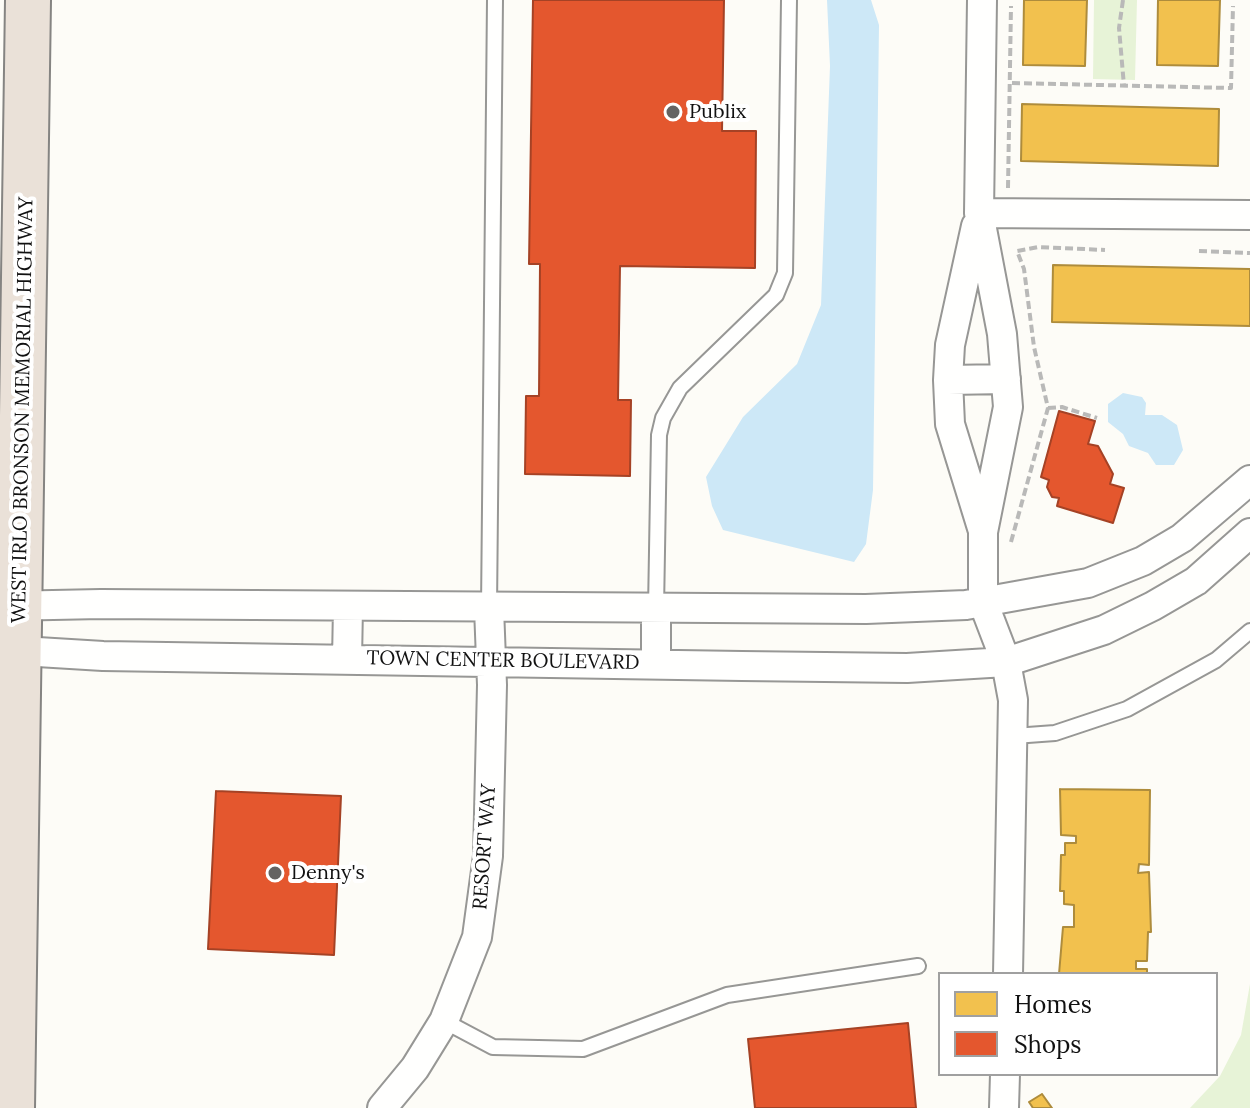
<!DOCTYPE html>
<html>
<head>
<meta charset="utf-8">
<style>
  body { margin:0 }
  #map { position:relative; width:1250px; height:1108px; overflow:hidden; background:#fdfcf7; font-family:Lora,serif }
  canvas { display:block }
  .legend { position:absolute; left:938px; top:972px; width:280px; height:104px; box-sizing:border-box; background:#fff; border:2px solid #a0a0a0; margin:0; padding:10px 14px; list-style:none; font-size:24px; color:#111 }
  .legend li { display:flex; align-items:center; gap:16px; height:40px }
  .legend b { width:40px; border:2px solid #a0a0a0 }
</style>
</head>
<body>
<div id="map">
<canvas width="1250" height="1108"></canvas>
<ul class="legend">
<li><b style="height:22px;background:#f2c14e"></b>Homes</li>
<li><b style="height:22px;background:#e4572e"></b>Shops</li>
</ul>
</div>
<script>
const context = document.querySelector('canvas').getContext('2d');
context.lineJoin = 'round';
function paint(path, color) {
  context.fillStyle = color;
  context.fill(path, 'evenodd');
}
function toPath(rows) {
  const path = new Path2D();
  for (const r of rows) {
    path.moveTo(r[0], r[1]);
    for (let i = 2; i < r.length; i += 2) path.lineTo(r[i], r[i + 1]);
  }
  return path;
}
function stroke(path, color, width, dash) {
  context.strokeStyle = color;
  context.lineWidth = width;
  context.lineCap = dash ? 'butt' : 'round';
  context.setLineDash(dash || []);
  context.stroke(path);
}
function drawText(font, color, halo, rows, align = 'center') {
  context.font = font + ' Lora,serif';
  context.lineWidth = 8;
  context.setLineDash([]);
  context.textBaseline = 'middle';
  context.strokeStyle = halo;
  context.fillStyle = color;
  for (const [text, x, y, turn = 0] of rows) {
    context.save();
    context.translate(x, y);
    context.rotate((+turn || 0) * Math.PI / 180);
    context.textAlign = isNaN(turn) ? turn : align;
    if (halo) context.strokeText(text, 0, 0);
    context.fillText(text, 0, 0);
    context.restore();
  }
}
paint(toPath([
  [1094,0,1137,0,1135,80,1093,79],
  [1250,984,1250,1108,1190,1108,1220,1076,1241,1035]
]), '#e7f3d7');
paint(toPath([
  [827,0,871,0,879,25,873,490,866,544,854,562,723,530,712,506,706,477,743,417,797,364,821,305,830,66],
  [1123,393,1142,397,1146,403,1145,415,1162,415,1177,425,1183,450,1174,465,1156,465,1148,453,1129,446,1123,434,1108,422,1108,404]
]), '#cde8f7');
const homes = toPath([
  [1024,0,1087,0,1085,66,1023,65,1024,0],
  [1158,0,1220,0,1218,66,1157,65,1158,0],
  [1022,104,1219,109,1218,166,1021,161,1022,104],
  [1053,265,1250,269,1250,326,1052,322,1053,265],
  [1060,789,1150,790,1149,865,1139,864,1138,873,1149,872,1151,932,1148,932,1147,961,1136,961,1136,969,1147,969,1147,974,1059,974,1063,927,1074,927,1074,905,1064,904,1064,891,1060,891,1061,855,1065,855,1065,843,1076,843,1076,836,1061,835,1060,789],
  [1042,1094,1052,1108,1033,1108,1029,1102,1042,1094]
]);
paint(homes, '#f2c14e');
stroke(homes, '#ae8c3c', 2);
const shops = toPath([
  [533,0,724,0,722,131,756,131,755,268,620,266,618,400,631,400,630,476,525,474,526,396,539,396,540,264,529,264,533,0],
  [1059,411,1095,421,1088,444,1098,446,1113,474,1110,484,1124,488,1113,523,1057,506,1059,498,1052,497,1047,487,1049,480,1041,477,1059,411],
  [216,791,341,796,334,955,208,949,216,791],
  [908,1023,916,1108,755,1108,748,1039,908,1023]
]);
paint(shops, '#e4572e');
stroke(shops, '#a54225', 2);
const lane = toPath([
  [489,608,495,0],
  [656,609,659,435,663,418,680,388,776,295,785,273,789,0],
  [1014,736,1055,733,1127,709,1216,660,1250,631],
  [444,1021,493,1047,583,1049,727,995,918,966]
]);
const street = toPath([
  [982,0,979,213,1002,334,1008,407,983,532,983,602,1006,662,1013,700,1008,974],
  [979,213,1250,215],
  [976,226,950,345,948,380,950,424,982,528],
  [948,380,1006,379],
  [5,606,101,604,866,609,966,605,1088,583,1143,561,1182,538,1250,480],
  [5,650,103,656,742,666,907,668,1006,662,1104,630,1153,606,1196,581,1250,533],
  [347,660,348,607],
  [656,663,656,609],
  [382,1108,415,1068,444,1021,477,937,488,856,492,685,489,608],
  [1004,1108,1005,1074]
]);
const highway = toPath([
  [12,1108,28,0]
]);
stroke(lane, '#979795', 18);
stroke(street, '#979795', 32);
stroke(highway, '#858482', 48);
stroke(toPath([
  [1123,0,1119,28,1124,86],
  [1012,83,1231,88,1233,6],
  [1008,188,1011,6],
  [1199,251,1250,253],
  [1048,408,1062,407,1097,418],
  [1011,542,1048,408,1034,347,1024,269,1017,251,1038,247,1105,250]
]), '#b9b9b8', 4, [8, 4]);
stroke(lane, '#fffffe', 14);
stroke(street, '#fffffe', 28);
stroke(highway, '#eae1d8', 44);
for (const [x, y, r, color] of [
  [673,112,8,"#646362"],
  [275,873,8,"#646362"]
]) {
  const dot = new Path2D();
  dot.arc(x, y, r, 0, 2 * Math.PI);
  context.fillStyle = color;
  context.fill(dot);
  stroke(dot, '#fff', 3);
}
drawText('20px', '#111', '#fff', [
  ["Publix",689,112],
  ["Denny's",291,873]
], 'left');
drawText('20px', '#111', '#fff', [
  ["WEST IRLO BRONSON MEMORIAL HIGHWAY",23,410,-89],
  ["TOWN CENTER BOULEVARD",503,661,1],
  ["RESORT WAY",485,847,-86]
]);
</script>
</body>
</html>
